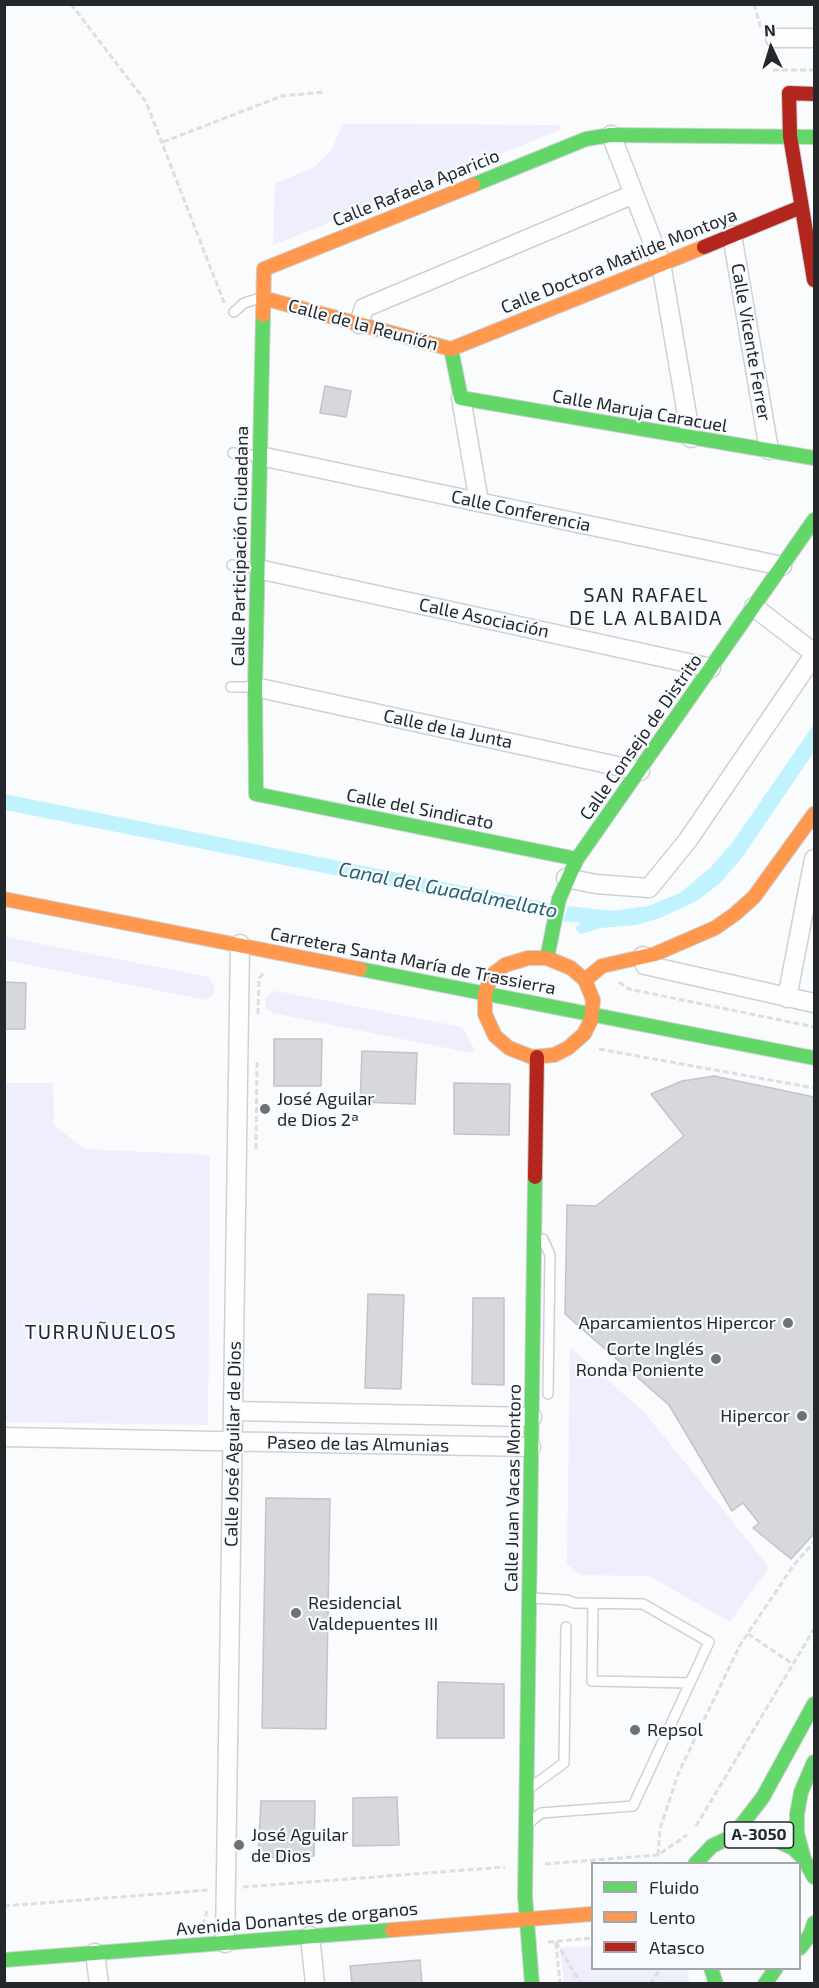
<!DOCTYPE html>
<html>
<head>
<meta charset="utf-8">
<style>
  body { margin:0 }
  #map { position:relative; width:819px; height:1988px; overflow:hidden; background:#f9fbfd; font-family:"Exo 2",sans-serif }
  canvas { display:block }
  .frame { position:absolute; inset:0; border:6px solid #24282b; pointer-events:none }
  .legend { position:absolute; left:591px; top:1862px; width:210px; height:108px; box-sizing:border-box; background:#f7fbff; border:2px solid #a3a7aa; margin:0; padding:8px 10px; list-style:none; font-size:18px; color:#24282b }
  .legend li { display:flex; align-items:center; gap:12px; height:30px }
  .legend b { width:30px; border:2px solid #a3a7aa }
  .north { position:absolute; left:741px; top:18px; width:60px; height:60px; -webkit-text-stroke:4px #f7fbff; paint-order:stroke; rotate:356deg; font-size:16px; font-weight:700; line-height:24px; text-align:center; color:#24282b }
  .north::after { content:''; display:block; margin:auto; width:21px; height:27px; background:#24282b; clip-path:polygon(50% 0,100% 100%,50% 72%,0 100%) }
</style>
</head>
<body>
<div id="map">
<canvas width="819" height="1988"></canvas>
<div class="frame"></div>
<ul class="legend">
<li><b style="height:8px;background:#63d668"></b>Fluido</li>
<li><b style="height:8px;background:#ff974d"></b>Lento</li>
<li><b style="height:8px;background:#b3261e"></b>Atasco</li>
</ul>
<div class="north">N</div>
</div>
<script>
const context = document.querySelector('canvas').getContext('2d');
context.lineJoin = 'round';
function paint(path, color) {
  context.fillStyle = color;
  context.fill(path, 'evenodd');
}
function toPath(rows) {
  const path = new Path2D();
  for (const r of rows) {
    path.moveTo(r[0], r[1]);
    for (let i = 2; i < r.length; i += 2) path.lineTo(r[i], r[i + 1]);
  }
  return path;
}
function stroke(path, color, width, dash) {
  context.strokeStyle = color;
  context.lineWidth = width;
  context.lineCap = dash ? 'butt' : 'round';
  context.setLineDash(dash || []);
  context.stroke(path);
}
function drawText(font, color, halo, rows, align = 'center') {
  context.font = font + ' "Exo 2",sans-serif';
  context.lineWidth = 4.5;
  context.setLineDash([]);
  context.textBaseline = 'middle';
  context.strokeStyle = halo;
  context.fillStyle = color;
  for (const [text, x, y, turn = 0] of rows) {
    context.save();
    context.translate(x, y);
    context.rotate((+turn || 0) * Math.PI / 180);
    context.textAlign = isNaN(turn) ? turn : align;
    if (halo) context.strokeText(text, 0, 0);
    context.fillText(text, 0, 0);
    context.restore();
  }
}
paint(toPath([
  [342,124,559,125,560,130,273,245,275,184,316,166,333,148],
  [5,937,209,977,215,989,213,995,206,1000,5,960],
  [276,991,462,1027,475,1050,471,1053,273,1013,266,1008,265,1000,269,994],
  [5,1083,53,1083,54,1125,84,1149,210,1155,208,1425,5,1422],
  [570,1347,644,1412,769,1567,730,1622,649,1576,580,1575,567,1564],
  [592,1946,592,1968,687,1969,689,1982,564,1983,560,1948]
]), '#eeeefc');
paint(toPath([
  [814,724,814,752,741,859,720,883,697,901,660,918,637,925,600,928,581,934,575,928,581,923,563,921,568,906,612,911,648,906,680,893,710,868,732,843],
  [4,794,549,903,547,917,5,810]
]), '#c0f3fd');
const building = toPath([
  [325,386,351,391,346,417,320,413,325,386],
  [4,982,26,983,25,1029,4,1029,4,982],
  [274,1039,322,1039,321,1086,274,1086,274,1039],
  [362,1051,417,1053,415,1104,360,1102,362,1051],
  [714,1076,814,1097,814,1534,791,1559,753,1528,759,1523,743,1503,732,1511,669,1405,565,1314,567,1205,596,1206,684,1136,651,1094,682,1081,714,1076],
  [454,1083,510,1084,509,1135,454,1134,454,1083],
  [368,1294,404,1295,401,1389,365,1388,368,1294],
  [473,1298,504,1298,504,1385,472,1384,473,1298],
  [266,1498,330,1499,326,1729,262,1728,266,1498],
  [438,1682,504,1684,504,1738,437,1738,438,1682],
  [397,1797,399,1845,353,1846,353,1798,397,1797],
  [261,1801,315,1801,314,1856,258,1858,261,1801],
  [420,1960,422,1983,352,1983,350,1966,420,1960]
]);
paint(building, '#d6d8db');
stroke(building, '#c2c4c7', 1.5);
const lane = toPath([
  [234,312,244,303,260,298],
  [233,453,257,456],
  [232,565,255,568],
  [231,687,253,687],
  [543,1239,550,1255,548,1394],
  [593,1604,592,1681,690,1683],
  [531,1787,564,1763,566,1627],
  [530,1822,541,1813,633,1806,709,1642,643,1604,574,1603,567,1600,532,1598]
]);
const street = toPath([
  [775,38,814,38],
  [611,135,661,263,691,438],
  [732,235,769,450],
  [359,324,364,308,634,194],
  [461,398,479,502],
  [260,456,782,566],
  [258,569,711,668],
  [754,607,814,653],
  [255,687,640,771],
  [566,878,596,884,649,888,688,840,814,655],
  [643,956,645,965,814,1003],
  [787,998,814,859],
  [233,1411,532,1417],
  [4,1437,531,1447],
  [310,1936,315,1984],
  [225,1943,240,944],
  [95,1953,99,1984]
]);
const fast = toPath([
  [473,185,586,139,611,135,814,137],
  [263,315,255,687,256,794,577,859],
  [451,349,461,398,814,458],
  [547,958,559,899,577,859,814,520],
  [360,969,814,1058],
  [733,1836,763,1797,814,1704],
  [804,1859,797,1833,797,1814,801,1792,814,1762],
  [695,1864,712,1846,733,1836,764,1835,793,1848,804,1859,814,1877],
  [800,1948,810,1935,814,1923],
  [4,1960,392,1930],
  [711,1968,716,1984],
  [532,1984,525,1896,535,1177],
  [765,1984,776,1968]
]);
const slow = toPath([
  [263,298,451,349],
  [263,315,264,269,473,185],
  [451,349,704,247],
  [4,899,360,969],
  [528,958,547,958,571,968,585,980,593,1000,591,1020,584,1034,568,1048,554,1055,532,1057,509,1048,495,1036,485,1014,485,993,492,975,505,965,528,958],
  [585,980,602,966,655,954,715,928,735,914,754,897,814,814],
  [392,1930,592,1914]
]);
const jam = toPath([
  [814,94,789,93,790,136,814,280],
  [704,247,801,207],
  [535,1177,537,1057]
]);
stroke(lane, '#ced1d3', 12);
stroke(street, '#ced1d3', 21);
stroke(fast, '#ced1d3', 16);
stroke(slow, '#ced1d3', 16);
stroke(jam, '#ced1d3', 16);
stroke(toPath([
  [71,4,146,102,225,305],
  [754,4,761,29],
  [773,70,814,70],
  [163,142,282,96,324,92],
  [619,982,629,989,814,1027],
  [258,1014,259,978,265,972],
  [599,1049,814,1088],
  [256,1149,257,1060],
  [748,1634,793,1664],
  [696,1826,814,1629],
  [658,1855,660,1829,678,1774,740,1645,793,1566,814,1542],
  [545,1864,658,1855,687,1835],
  [243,1887,505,1867],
  [4,1906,209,1890],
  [203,1925,207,1911],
  [548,1942,592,1938],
  [556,1942,581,1984],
  [556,1943,560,1984],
  [650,1984,661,1968]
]), '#dddedf', 3, [6, 3]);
stroke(lane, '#fefeff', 9);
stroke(street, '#fefeff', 18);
stroke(fast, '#63d668', 14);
stroke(slow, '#ff974d', 14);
stroke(jam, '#b3261e', 14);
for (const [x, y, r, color] of [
  [265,1109,6,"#6f7274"],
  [788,1323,6,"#6f7274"],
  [716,1359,6,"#6f7274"],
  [802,1416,6,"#6f7274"],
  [296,1613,6,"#6f7274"],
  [635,1730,6,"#6f7274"],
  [239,1845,6,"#6f7274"]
]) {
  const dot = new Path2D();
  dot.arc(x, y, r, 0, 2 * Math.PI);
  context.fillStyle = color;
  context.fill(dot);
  stroke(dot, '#f7fbff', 2);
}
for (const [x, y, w] of [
  [759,1835,69]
]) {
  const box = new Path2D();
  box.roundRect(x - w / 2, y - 13, w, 26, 4.5);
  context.fillStyle = '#f7fbff';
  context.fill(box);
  stroke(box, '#24282b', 1.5);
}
drawText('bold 16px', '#24282b', null, [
  ["A-3050",759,1835]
]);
drawText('18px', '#24282b', '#f7fbff', [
  ["Calle Rafaela Aparicio",416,188,-22],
  ["Calle Doctora Matilde Montoya",619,261,-22],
  ["Calle de la Reunión",363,325,15],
  ["Calle Vicente Ferrer",751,342,80],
  ["Calle Maruja Caracuel",640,411,10],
  ["Calle Conferencia",521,511,12],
  ["Calle Participación Ciudadana",240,546,-89],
  ["Calle Asociación",484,618,12],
  ["Calle de la Junta",448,729,12],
  ["Calle Consejo de Distrito",641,737,-55],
  ["Calle del Sindicato",420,809,11],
  ["Carretera Santa María de Trassierra",413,961,11],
  ["Calle José Aguilar de Dios",233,1444,-89],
  ["Paseo de las Almunias",358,1444,1],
  ["Calle Juan Vacas Montoro",513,1488,-89],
  ["Avenida Donantes de organos",297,1919,-5]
]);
drawText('18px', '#24282b', '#f7fbff', [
  ["José Aguilar",277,1099],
  ["de Dios 2ª",277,1120],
  ["Aparcamientos Hipercor",776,1323,"right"],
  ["Corte Inglés",704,1349,"right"],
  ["Ronda Poniente",704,1370,"right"],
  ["Hipercor",790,1416,"right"],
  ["Residencial",308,1603],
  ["Valdepuentes III",308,1624],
  ["Repsol",647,1730],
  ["José Aguilar",251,1835],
  ["de Dios",251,1856]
], 'left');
context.letterSpacing = '1.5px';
drawText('20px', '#24282b', '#f7fbff', [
  ["SAN RAFAEL",646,595],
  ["DE LA ALBAIDA",646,618],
  ["TURRUÑUELOS",101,1332]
]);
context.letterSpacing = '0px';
drawText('italic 20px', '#27616a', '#f7fbff', [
  ["Canal del Guadalmellato",448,890,11]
]);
</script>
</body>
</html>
